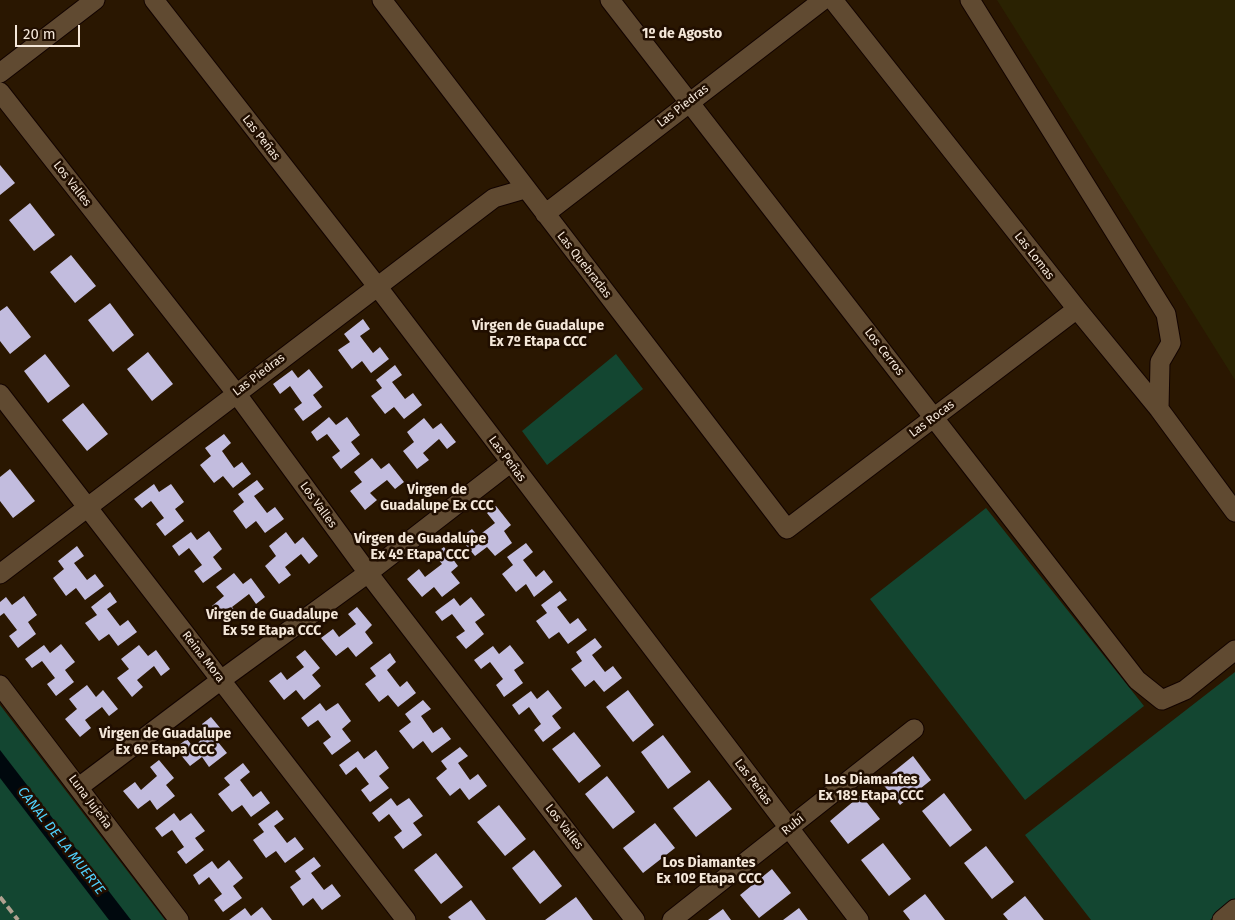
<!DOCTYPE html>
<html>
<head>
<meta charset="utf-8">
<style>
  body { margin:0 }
  #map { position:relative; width:1235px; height:920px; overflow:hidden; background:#2a1701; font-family:"Fira Sans",sans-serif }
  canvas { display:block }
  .scale { position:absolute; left:15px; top:25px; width:65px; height:22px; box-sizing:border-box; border:2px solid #f4e7d9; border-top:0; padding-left:6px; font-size:15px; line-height:18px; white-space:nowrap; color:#f4e7d9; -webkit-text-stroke:4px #200e00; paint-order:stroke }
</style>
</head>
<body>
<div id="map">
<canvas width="1235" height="920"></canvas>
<div class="scale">20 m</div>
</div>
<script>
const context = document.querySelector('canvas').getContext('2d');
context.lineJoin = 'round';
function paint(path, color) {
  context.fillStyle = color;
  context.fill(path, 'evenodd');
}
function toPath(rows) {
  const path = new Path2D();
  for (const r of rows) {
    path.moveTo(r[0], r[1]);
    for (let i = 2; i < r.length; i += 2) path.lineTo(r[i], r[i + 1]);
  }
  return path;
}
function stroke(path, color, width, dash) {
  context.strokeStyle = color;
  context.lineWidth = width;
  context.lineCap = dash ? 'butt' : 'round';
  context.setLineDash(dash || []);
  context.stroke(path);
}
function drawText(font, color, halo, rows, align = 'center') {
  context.font = font + ' "Fira Sans",sans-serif';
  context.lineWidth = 5;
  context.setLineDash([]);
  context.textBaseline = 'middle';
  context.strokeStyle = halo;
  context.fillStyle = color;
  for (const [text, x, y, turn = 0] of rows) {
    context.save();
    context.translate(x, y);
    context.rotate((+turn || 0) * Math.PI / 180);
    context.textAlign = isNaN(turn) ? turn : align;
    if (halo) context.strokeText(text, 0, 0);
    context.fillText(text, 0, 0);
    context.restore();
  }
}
paint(toPath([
  [616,354,643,389,547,465,522,431],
  [986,508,1144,706,1025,800,870,599],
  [1235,672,1235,899,1210,920,1091,920,1025,835],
  [0,705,165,920,0,920]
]), '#134631');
paint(toPath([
  [997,0,1235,0,1235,380]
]), '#2a2202');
paint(toPath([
  [0,750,131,920,109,920,0,778]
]), '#00080d');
paint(toPath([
  [0,165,15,183,0,195],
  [30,203,55,235,34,251,9,220],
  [71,255,96,286,75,303,50,272],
  [110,303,134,335,113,352,88,320],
  [7,306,31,337,10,354,0,341,0,311],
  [363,319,370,329,360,336,373,353,380,347,389,359,371,373,362,361,352,369,338,350,350,342,344,334],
  [148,352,173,384,152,401,127,369],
  [45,354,70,386,48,403,24,371],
  [395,365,402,375,392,382,405,399,413,393,422,405,404,419,394,407,385,414,371,396,382,388,376,380],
  [309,369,323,387,313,395,322,407,303,421,294,409,302,403,290,386,280,394,273,384,292,370,298,378],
  [83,403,108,434,87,451,62,420],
  [329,417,336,425,347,417,360,435,351,442,360,454,341,469,332,457,340,451,327,434,317,441,311,432],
  [424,418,433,429,441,423,456,442,447,449,439,439,423,453,429,460,417,469,403,451,414,442,407,432],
  [224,434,231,443,222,451,234,468,242,462,251,474,233,488,223,476,214,483,200,465,211,456,205,448],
  [372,458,381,469,389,463,404,482,395,489,387,480,370,493,377,500,365,510,350,491,362,482,354,472],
  [10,469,35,501,13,518,0,501,0,477],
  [257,480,264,489,254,496,267,513,275,507,284,519,265,533,256,521,246,529,233,511,244,502,238,494],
  [154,484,159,492,171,484,184,502,175,509,184,521,165,536,156,524,164,518,151,501,142,508,134,499],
  [496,506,511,525,504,531,512,543,495,556,487,547,475,556,460,538,472,529,478,536,495,523,487,513],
  [209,531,222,549,213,557,222,569,203,583,194,571,202,565,189,548,179,556,172,546,191,532,197,540],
  [286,532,295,544,303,537,318,556,309,564,301,554,285,567,291,575,279,584,265,566,276,556,269,546],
  [526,543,533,552,523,560,536,577,544,570,553,582,534,597,526,584,516,592,502,574,513,565,507,557],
  [77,546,84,556,74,563,87,580,95,574,104,586,85,600,76,588,66,596,53,578,64,569,58,561],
  [444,547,458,566,451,572,460,583,442,597,434,587,422,597,407,579,419,569,425,577,442,564,434,554],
  [234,573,243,584,251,578,265,597,256,604,249,594,232,607,238,615,227,624,212,606,224,596,216,587],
  [560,591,567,600,557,607,570,624,578,618,587,630,568,644,559,632,549,639,536,621,547,613,541,605],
  [110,592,117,602,107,609,120,626,128,620,137,632,118,646,109,634,99,641,85,623,97,615,91,607],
  [24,596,37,615,28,622,36,634,18,648,9,636,17,630,4,613,0,616,0,602,6,597,12,605],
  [471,597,485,615,475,622,484,634,466,649,456,637,465,631,452,614,442,621,435,612,454,598,460,606],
  [357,607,372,625,365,632,373,643,356,657,348,647,336,656,321,638,333,629,339,637,356,624,348,614],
  [595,638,602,647,592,655,605,672,613,666,622,678,604,692,594,680,585,687,571,669,582,661,576,652],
  [61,644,75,662,65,670,74,682,56,696,47,684,55,678,42,661,32,668,25,659,44,645,50,653],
  [139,645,148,656,156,650,170,669,161,676,154,666,137,680,143,687,132,697,117,678,129,669,121,659],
  [510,645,524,663,514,670,523,683,504,697,496,685,503,679,490,662,481,669,474,660,493,646,499,654],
  [305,650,320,668,312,675,321,686,304,700,296,690,284,700,269,681,281,672,287,680,304,667,296,657],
  [390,653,396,662,387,670,400,687,407,681,416,693,398,707,388,695,379,702,365,684,376,676,370,668],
  [87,685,96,697,103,690,118,709,109,716,102,707,85,720,91,728,80,737,65,719,77,709,69,699],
  [548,690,562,708,552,716,561,728,543,742,534,730,541,724,529,707,519,715,512,705,531,691,537,699],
  [628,690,654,725,633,742,606,707],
  [423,700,431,709,421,716,433,733,442,727,451,739,432,753,423,741,413,749,399,731,411,722,405,714],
  [320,703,326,711,338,703,351,721,342,729,351,741,332,755,323,743,331,737,318,720,308,727,301,718],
  [211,717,226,735,218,742,227,753,209,767,202,757,190,766,175,748,187,739,193,747,209,733,202,724],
  [574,732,601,766,579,783,552,749],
  [663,735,691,772,668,789,641,752],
  [460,747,468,756,458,763,470,780,478,774,487,786,469,800,460,788,450,796,436,778,447,769,441,761],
  [376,750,389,768,379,776,389,788,370,802,361,790,369,784,356,767,346,775,339,765,358,751,364,759],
  [913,756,931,780,900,805,881,782],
  [159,760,174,778,166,785,175,796,157,810,150,800,138,809,123,791,135,782,141,790,157,776,150,767],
  [243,763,250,772,240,780,253,797,261,791,270,803,251,817,242,805,232,812,218,794,230,785,224,778],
  [607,776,635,812,613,829,585,794],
  [709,780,732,809,696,837,673,808],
  [944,793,972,830,950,847,922,811],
  [861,795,880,819,848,844,830,821],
  [391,798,397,806,409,798,423,816,413,823,422,835,403,849,394,837,402,831,389,814,379,822,372,813],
  [499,805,526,839,505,856,477,822],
  [277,810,284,819,274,826,287,843,295,837,304,849,285,863,276,851,266,858,253,840,264,832,258,824],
  [174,813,180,821,191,813,205,831,195,838,204,850,186,864,177,852,184,847,172,830,162,837,155,828],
  [655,823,675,848,643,873,623,848],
  [883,843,911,879,889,896,861,860],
  [986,846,1014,882,992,899,964,863],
  [534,850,562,886,540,904,512,868],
  [436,853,463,887,441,904,414,870],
  [314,857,321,866,311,873,324,890,332,884,341,896,322,910,313,898,303,906,290,887,301,879,295,871],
  [229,860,243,878,233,886,242,898,223,912,214,900,222,894,209,877,199,885,193,875,212,861,218,869],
  [772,869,791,893,759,918,740,895],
  [925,894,945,920,910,920,903,911],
  [1025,896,1044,920,1008,920,1003,914],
  [576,897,593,920,545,920],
  [471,900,486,920,451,920,448,917],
  [262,907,272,920,229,920,245,908,251,916],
  [799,908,808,920,783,920],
  [723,909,731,920,708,920]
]), '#c2bcde');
const street = toPath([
  [154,0,377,286,859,920],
  [382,0,787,529,1077,309],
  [610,0,1137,680,1162,700,1185,690,1235,650],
  [833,0,1077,309,1159,409,1235,512],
  [970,0,1166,314,1171,343,1160,362,1159,409],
  [0,73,95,0],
  [0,92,236,393,368,573,635,920],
  [545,214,823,0],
  [0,394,406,920],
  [0,574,494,198,525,189],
  [0,685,179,920],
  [79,787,221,680,368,573,510,463],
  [672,920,914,729],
  [1222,920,1235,909]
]);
stroke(street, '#120300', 21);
stroke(street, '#604a31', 19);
stroke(toPath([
  [0,897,18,920]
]), '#b0a190', 4, [8, 4]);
drawText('12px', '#f4e7d9', '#200e00', [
  ["Las Piedras",683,106,-38],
  ["Las Peñas",261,138,52],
  ["Los Valles",72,184,52],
  ["Las Lomas",1034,256,52],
  ["Las Quebradas",584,265,52],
  ["Los Cerros",884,352,52],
  ["Las Piedras",259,375,-37],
  ["Las Rocas",932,419,-37],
  ["Las Peñas",507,459,53],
  ["Los Valles",318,505,54],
  ["Reina Mora",203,657,52],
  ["Las Peñas",753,782,53],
  ["Luna Jujeña",90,802,53],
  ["Rubí",793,825,-39],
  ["Los Valles",564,827,52]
]);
drawText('bold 14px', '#f4e7d9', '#200e00', [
  ["1º de Agosto",682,34],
  ["Virgen de Guadalupe",538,326],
  ["Ex 7º Etapa CCC",538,342],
  ["Virgen de",437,490],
  ["Guadalupe Ex CCC",437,506],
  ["Virgen de Guadalupe",420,539],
  ["Ex 4º Etapa CCC",420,555],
  ["Virgen de Guadalupe",272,615],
  ["Ex 5º Etapa CCC",272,631],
  ["Virgen de Guadalupe",165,734],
  ["Ex 6º Etapa CCC",165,750],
  ["Los Diamantes",871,780],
  ["Ex 18º Etapa CCC",871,796],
  ["Los Diamantes",709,863],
  ["Ex 10º Etapa CCC",709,879]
]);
drawText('italic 14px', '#50d3fe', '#200e00', [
  ["CANAL DE LA MUERTE",61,841,52]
]);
</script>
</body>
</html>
